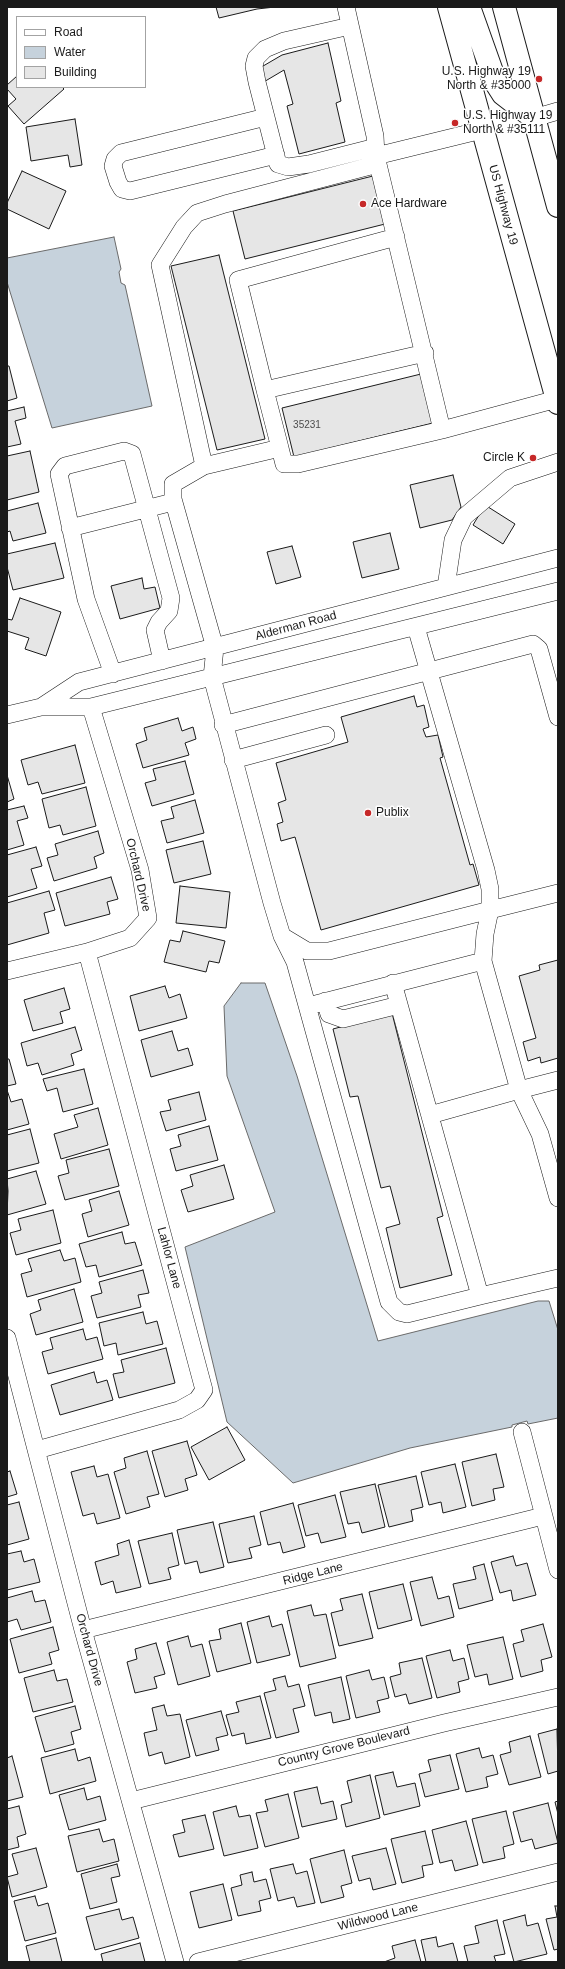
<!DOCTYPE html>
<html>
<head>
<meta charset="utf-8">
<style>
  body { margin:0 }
  #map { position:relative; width:565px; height:1969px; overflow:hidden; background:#fff; font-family:Arial,sans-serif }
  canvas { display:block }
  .frame { position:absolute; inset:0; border:8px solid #1a1a1a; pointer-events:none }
  .legend { position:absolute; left:16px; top:16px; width:130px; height:72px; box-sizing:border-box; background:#fff; border:1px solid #a3a3a3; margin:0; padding:5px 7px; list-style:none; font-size:12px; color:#1a1a1a }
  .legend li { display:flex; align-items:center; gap:8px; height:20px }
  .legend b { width:20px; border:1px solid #a3a3a3 }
</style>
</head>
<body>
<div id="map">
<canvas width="565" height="1969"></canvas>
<div class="frame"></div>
<ul class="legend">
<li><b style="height:5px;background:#fff"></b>Road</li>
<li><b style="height:11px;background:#c6d2dc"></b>Water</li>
<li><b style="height:11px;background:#e6e6e6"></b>Building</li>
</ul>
</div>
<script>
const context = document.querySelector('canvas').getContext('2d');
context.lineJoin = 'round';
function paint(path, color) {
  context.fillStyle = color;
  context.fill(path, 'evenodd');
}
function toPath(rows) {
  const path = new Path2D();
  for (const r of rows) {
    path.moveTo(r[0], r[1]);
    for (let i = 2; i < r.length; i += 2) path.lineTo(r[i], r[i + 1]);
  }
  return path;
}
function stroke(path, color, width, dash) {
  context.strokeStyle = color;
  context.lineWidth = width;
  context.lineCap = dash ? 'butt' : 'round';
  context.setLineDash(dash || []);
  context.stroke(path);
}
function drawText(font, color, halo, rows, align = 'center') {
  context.font = font + ' Arial,sans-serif';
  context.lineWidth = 3;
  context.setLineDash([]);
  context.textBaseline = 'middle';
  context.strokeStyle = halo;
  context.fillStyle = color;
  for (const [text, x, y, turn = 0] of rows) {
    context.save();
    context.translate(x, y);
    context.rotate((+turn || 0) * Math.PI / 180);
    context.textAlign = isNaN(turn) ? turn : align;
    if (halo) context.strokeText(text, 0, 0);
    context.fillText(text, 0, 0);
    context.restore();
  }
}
const water = toPath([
  [114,237,121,269,119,272,121,283,125,285,152,406,52,428,7,282,7,258,114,237],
  [241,983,265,983,297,1076,378,1341,538,1301,549,1301,558,1330,558,1418,528,1424,527,1421,512,1425,512,1427,410,1448,293,1483,227,1422,185,1247,275,1212,227,1076,224,1006,241,983]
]);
paint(water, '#c6d2dc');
stroke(water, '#6a6a6a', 1);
const building = toPath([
  [216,7,275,7,257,9,219,18,216,7],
  [328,43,341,101,336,103,345,142,299,154,287,106,293,104,284,70,262,83,258,69,282,55,328,43],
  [17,76,17,87,62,87,64,89,24,124,8,106,16,99,7,89,7,85,17,76],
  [75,119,82,165,70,167,68,155,31,161,26,127,75,119],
  [22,171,66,191,49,229,7,209,7,203,22,171],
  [373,176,385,224,245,259,233,211,373,176],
  [219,255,265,439,217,450,171,266,219,255],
  [7,366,9,366,17,398,7,401,7,366],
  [421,374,433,423,294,457,282,408,421,374],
  [24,407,26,418,15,421,21,444,7,447,7,411,24,407],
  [30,451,39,492,7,500,7,456,30,451],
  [453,475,461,507,452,520,420,528,410,485,453,475],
  [38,503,46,533,13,541,10,531,7,532,7,511,38,503],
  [485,505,515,524,503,544,473,525,485,505],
  [390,533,399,569,362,578,353,542,390,533],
  [55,543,64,578,13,590,7,567,7,554,55,543],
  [292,546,301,577,276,584,267,552,292,546],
  [142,578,144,589,155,587,160,608,120,619,111,586,142,578],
  [20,598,61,612,46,656,25,649,29,638,7,631,7,619,12,620,20,598],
  [414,696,417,707,424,705,429,727,423,729,426,737,438,735,443,757,440,758,470,865,473,864,479,885,321,930,295,837,281,841,277,824,283,822,278,803,286,800,276,763,348,742,341,717,414,696],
  [178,718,182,731,193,727,196,739,185,743,189,755,143,768,136,744,147,740,144,728,178,718],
  [75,745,85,783,42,794,38,782,28,785,21,760,75,745],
  [185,761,194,794,152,806,145,783,156,780,153,769,185,761],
  [7,775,14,799,7,802,7,775],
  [86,787,96,826,63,835,60,825,49,828,42,799,86,787],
  [195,800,204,833,167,843,161,821,174,818,171,807,195,800],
  [24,806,28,818,17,821,24,845,7,850,7,810,24,806],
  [98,831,104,853,94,857,97,868,54,881,47,858,58,855,55,844,98,831],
  [203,841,211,874,174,883,166,850,203,841],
  [36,847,42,866,31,869,37,888,7,897,7,855,36,847],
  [111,877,118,899,107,902,110,914,65,926,56,893,111,877],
  [180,886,230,892,226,928,176,923,180,886],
  [49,891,55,910,44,913,49,933,7,945,7,903,49,891],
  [183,931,225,941,219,963,209,961,206,972,164,962,170,940,180,942,183,931],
  [558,960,558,1058,541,1063,540,1057,528,1061,523,1042,536,1038,519,976,540,970,539,965,558,960],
  [165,986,169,998,180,994,187,1018,139,1031,130,996,165,986],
  [64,988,70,1009,60,1012,63,1023,33,1031,24,1000,64,988],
  [392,1013,443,1216,437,1218,452,1275,400,1288,386,1228,400,1224,390,1186,381,1188,358,1096,350,1097,333,1029,392,1013],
  [75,1027,82,1050,71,1054,74,1065,42,1075,38,1063,27,1066,21,1043,75,1027],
  [172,1031,178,1051,188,1048,193,1065,151,1077,141,1040,172,1031],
  [7,1059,9,1059,16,1084,7,1086,7,1059],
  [84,1069,93,1104,63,1112,57,1088,47,1091,43,1079,84,1069],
  [7,1090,11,1102,22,1099,29,1124,7,1130,7,1090],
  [199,1092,206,1120,166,1131,160,1112,171,1110,168,1100,199,1092],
  [98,1108,108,1145,61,1159,54,1134,78,1127,74,1115,98,1108],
  [209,1126,218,1160,176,1171,170,1149,181,1146,178,1135,209,1126],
  [30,1129,39,1163,7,1171,7,1135,30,1129],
  [109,1149,119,1186,65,1200,58,1176,69,1173,66,1160,109,1149],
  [224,1165,234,1199,188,1212,181,1190,193,1186,190,1175,224,1165],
  [36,1171,46,1204,7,1215,8,1191,7,1179,36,1171],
  [119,1191,129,1225,88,1237,82,1214,92,1211,89,1200,119,1191],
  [53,1210,61,1243,16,1255,10,1233,21,1230,18,1219,53,1210],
  [122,1232,125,1244,135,1242,142,1265,99,1277,96,1265,86,1267,79,1244,122,1232],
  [60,1250,64,1261,75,1258,81,1282,27,1297,21,1274,32,1271,28,1259,60,1250],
  [143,1270,149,1293,138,1295,141,1307,97,1318,91,1296,102,1293,99,1282,143,1270],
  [74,1289,83,1322,36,1335,30,1314,41,1310,38,1300,74,1289],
  [143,1312,146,1324,157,1321,163,1344,118,1355,116,1343,104,1346,99,1323,143,1312],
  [83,1329,86,1340,97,1337,103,1359,48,1374,42,1352,53,1349,50,1338,83,1329],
  [166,1348,175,1383,119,1398,113,1374,124,1372,121,1360,166,1348],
  [94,1372,97,1383,107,1380,113,1400,60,1415,51,1385,94,1372],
  [227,1427,245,1460,209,1480,191,1447,227,1427],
  [187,1441,197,1475,185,1479,188,1490,165,1497,152,1451,187,1441],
  [147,1451,159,1494,147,1497,150,1507,126,1514,114,1472,126,1468,124,1458,147,1451],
  [496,1454,504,1487,493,1489,495,1500,472,1506,462,1462,496,1454],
  [455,1464,466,1507,443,1513,441,1502,429,1505,421,1472,455,1464],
  [94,1466,97,1477,108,1474,120,1518,97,1524,94,1513,83,1516,71,1472,94,1466],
  [10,1471,17,1494,7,1497,7,1472,10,1471],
  [416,1476,423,1507,411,1510,413,1521,389,1527,378,1485,416,1476],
  [375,1484,385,1527,362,1533,359,1522,348,1524,340,1492,375,1484],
  [335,1495,346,1537,321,1543,318,1533,306,1536,298,1505,335,1495],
  [19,1502,29,1539,7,1545,7,1505,19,1502],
  [293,1503,305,1547,283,1553,280,1542,268,1545,260,1512,293,1503],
  [254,1516,261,1545,249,1548,252,1558,228,1563,219,1524,254,1516],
  [213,1522,224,1567,200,1573,197,1561,185,1564,177,1530,213,1522],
  [172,1533,179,1565,168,1568,171,1579,149,1584,138,1541,172,1533],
  [129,1540,141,1587,116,1593,113,1581,101,1585,95,1562,119,1555,117,1544,129,1540],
  [21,1551,24,1562,34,1559,40,1582,7,1590,7,1554,21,1551],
  [513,1556,516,1566,527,1563,536,1595,513,1601,511,1590,500,1593,491,1562,513,1556],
  [484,1564,493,1600,459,1609,453,1584,476,1579,473,1567,484,1564],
  [432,1577,438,1599,449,1596,454,1617,421,1626,410,1582,432,1577],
  [403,1584,412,1620,378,1629,369,1592,403,1584],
  [32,1591,35,1602,45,1600,51,1622,21,1630,17,1619,7,1622,7,1598,32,1591],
  [362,1594,373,1638,339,1646,331,1613,343,1610,340,1599,362,1594],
  [311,1605,314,1616,326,1614,336,1658,300,1667,287,1611,311,1605],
  [269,1616,272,1627,282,1624,290,1655,257,1663,247,1622,269,1616],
  [241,1623,251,1663,217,1672,209,1641,221,1639,219,1629,241,1623],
  [543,1624,552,1657,541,1660,543,1671,521,1677,513,1644,524,1641,521,1630,543,1624],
  [53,1627,59,1650,49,1653,52,1664,19,1673,10,1639,53,1627],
  [188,1636,191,1647,202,1644,210,1676,178,1685,167,1642,188,1636],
  [503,1637,513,1679,489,1685,487,1674,475,1677,467,1645,503,1637],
  [156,1643,165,1674,154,1677,157,1688,135,1693,127,1662,137,1659,135,1649,156,1643],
  [450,1650,453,1661,464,1658,469,1679,458,1682,460,1692,437,1698,426,1656,450,1650],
  [422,1658,432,1698,409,1704,406,1694,395,1697,390,1677,401,1674,399,1663,422,1658],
  [54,1670,57,1681,67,1679,73,1702,33,1712,24,1678,54,1670],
  [369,1670,372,1680,384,1677,389,1698,377,1701,380,1712,356,1718,346,1676,369,1670],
  [285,1676,288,1687,299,1684,305,1706,293,1709,299,1732,276,1738,264,1693,276,1690,273,1679,285,1676],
  [341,1677,350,1719,333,1723,331,1712,315,1716,308,1685,341,1677],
  [260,1696,271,1738,246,1744,244,1733,232,1736,226,1715,239,1712,236,1702,260,1696],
  [164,1705,167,1716,180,1714,190,1757,165,1764,162,1752,149,1756,144,1733,157,1730,152,1708,164,1705],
  [75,1706,81,1729,71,1732,74,1744,45,1752,35,1717,75,1706],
  [221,1711,228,1735,216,1738,219,1750,196,1756,186,1720,221,1711],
  [557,1729,558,1771,548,1774,538,1734,557,1729],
  [530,1736,541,1777,509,1785,500,1755,511,1752,509,1742,530,1736],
  [479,1748,482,1758,493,1755,498,1774,486,1777,488,1787,466,1792,456,1754,479,1748],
  [75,1749,78,1761,90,1757,96,1781,50,1794,41,1758,75,1749],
  [450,1755,459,1789,425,1797,419,1774,431,1771,428,1760,450,1755],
  [12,1756,23,1797,7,1801,7,1758,12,1756],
  [393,1772,397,1787,415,1783,420,1806,384,1815,375,1776,393,1772],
  [370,1775,380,1818,346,1827,341,1805,352,1802,347,1781,370,1775],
  [317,1787,321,1804,333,1801,337,1819,302,1827,294,1792,317,1787],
  [84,1788,87,1800,100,1796,106,1820,69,1830,59,1795,84,1788],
  [288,1794,299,1838,265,1847,256,1813,268,1811,265,1800,288,1794],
  [558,1801,558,1814,555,1802,558,1801],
  [548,1803,558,1843,535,1849,532,1839,521,1842,513,1812,548,1803],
  [19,1806,26,1834,17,1837,19,1847,7,1850,7,1809,19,1806],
  [236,1806,239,1817,250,1815,258,1848,224,1856,213,1812,236,1806],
  [506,1811,514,1844,503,1847,505,1858,483,1863,472,1819,506,1811],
  [205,1815,214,1849,179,1857,173,1835,185,1832,182,1820,205,1815],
  [466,1821,478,1865,455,1871,452,1860,440,1863,432,1830,466,1821],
  [99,1829,103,1842,114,1839,119,1861,77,1872,68,1836,99,1829],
  [425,1831,433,1864,422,1866,424,1877,402,1883,391,1839,425,1831],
  [36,1848,47,1887,12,1897,7,1877,18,1874,12,1854,36,1848],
  [386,1848,396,1884,373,1890,370,1878,359,1881,352,1856,386,1848],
  [344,1850,352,1883,341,1886,344,1897,321,1903,310,1859,344,1850],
  [117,1864,120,1876,111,1878,117,1902,90,1909,81,1874,117,1864],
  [293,1864,296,1874,307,1871,315,1903,297,1907,294,1897,278,1901,270,1869,293,1864],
  [252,1872,254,1882,266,1879,271,1898,259,1901,261,1911,238,1916,231,1888,242,1885,240,1875,252,1872],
  [223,1884,232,1920,199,1928,190,1892,223,1884],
  [35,1896,38,1906,48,1903,56,1933,25,1941,14,1901,35,1896],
  [555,1906,558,1906,558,1949,554,1950,546,1919,557,1917,555,1906],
  [119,1909,122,1920,133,1917,139,1938,95,1950,86,1917,119,1909],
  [525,1915,527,1926,538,1923,547,1954,514,1962,503,1921,525,1915],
  [497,1920,505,1954,494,1956,496,1962,468,1962,464,1946,479,1943,475,1926,497,1920],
  [436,1937,438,1947,453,1943,458,1962,426,1962,421,1940,436,1937],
  [56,1938,62,1962,30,1962,26,1946,56,1938],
  [415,1940,421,1962,384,1962,395,1958,392,1946,415,1940],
  [140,1943,145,1962,103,1962,101,1954,140,1943]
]);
paint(building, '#e6e6e6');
stroke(building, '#1a1a1a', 1);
const minor = toPath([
  [346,7,375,136,376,156],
  [350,26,284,41,265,49,256,58,254,66,257,82,278,164,288,167,309,164,376,147],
  [266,117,121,153,115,159,113,166,118,182,122,189,130,191,276,155],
  [534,118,558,111],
  [482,130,376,156,442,430,557,399],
  [396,237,238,280,265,390,425,353],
  [265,390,280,448,204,466,160,265,184,227,197,213,225,204,378,164],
  [280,448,284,464,298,464,442,430],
  [204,466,173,484,173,499,215,648,212,677,272,903,282,936,295,962,389,1302,399,1312,407,1314,480,1296],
  [70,528,173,502],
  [446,587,453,540,464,517,510,478,558,462],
  [416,627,486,870,490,889,490,910,558,893],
  [113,674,86,599,59,474,65,466,124,451,132,454,171,598,169,611,159,622,155,630,162,661],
  [41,707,79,682,558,558],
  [7,715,41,707,91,707,558,591],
  [223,725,533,644,539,649,558,717],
  [233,760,326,735],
  [282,936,307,951,329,951,490,910,485,934,483,961,519,1090,558,1080],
  [7,971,87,952,130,938,148,918,140,870,91,707],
  [393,983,480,1296,558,1278],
  [325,1001,329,1014,343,1019,399,1005],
  [308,1006,483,961],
  [430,1115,519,1090,540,1134,558,1198],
  [7,1338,83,1630,175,1962],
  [522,1432,558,1570],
  [37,1450,179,1410,197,1400,204,1390,87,952],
  [83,1630,543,1516],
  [131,1801,444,1723,558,1697],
  [198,1962,558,1872]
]);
const highway = toPath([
  [449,7,558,403],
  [469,7,496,83,503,94,534,118],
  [504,7,558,206]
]);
stroke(minor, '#1a1a1a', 18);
stroke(highway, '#1a1a1a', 24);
stroke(minor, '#fff', 17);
stroke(highway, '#fff', 22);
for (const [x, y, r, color] of [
  [539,79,4,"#c62828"],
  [455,123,4,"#c62828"],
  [363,204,4,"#c62828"],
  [533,458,4,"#c62828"],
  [368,813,4,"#c62828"]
]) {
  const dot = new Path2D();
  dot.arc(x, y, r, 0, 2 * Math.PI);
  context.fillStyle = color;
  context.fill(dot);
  stroke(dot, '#fff', 1.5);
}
drawText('10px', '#4d4d4d', null, [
  ["35231",307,425]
]);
drawText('12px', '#1a1a1a', '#fff', [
  ["U.S. Highway 19",531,72,"right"],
  ["North & #35000",531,86,"right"],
  ["U.S. Highway 19",463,116],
  ["North & #35111",463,130],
  ["Ace Hardware",371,204],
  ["Circle K",525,458,"right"],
  ["Publix",376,813]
], 'left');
drawText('12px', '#1a1a1a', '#fff', [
  ["US Highway 19",503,205,75],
  ["Alderman Road",296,626,-15],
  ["Orchard Drive",138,875,77],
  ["Lahlor Lane",169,1258,75],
  ["Ridge Lane",313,1574,-14],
  ["Orchard Drive",89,1650,75],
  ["Country Grove Boulevard",344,1747,-14],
  ["Wildwood Lane",378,1917,-14]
]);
</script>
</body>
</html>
